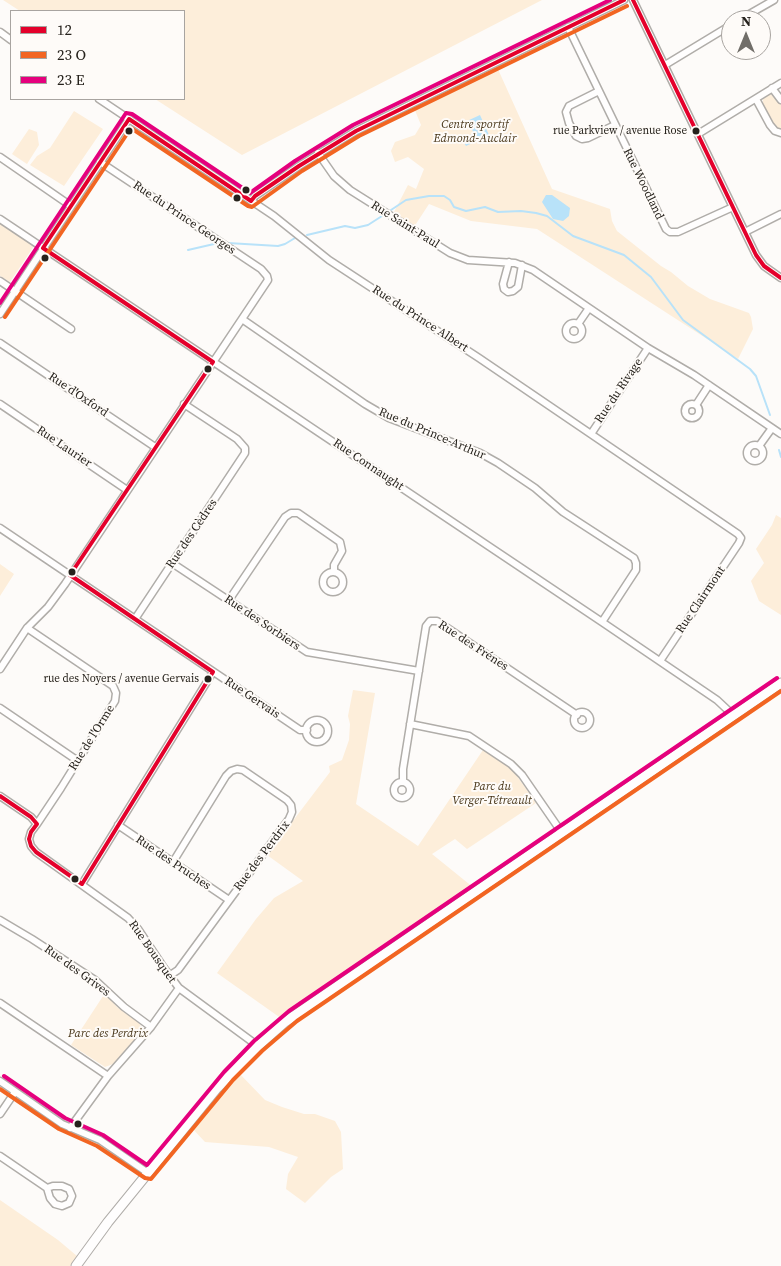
<!DOCTYPE html>
<html>
<head>
<meta charset="utf-8">
<style>
  body { margin:0 }
  #map { position:relative; width:781px; height:1266px; overflow:hidden; background:#fdfbf9; font-family:"Source Serif 4",serif }
  canvas { display:block }
  .legend { position:absolute; left:10px; top:10px; width:175px; height:90px; box-sizing:border-box; background:#fefbf8; border:1px solid #a8a4a0; margin:0; padding:6px 9px; list-style:none; font-size:15px; color:#26221c }
  .legend li { display:flex; align-items:center; gap:10px; height:25px }
  .legend b { width:25px; border:1px solid #a8a4a0 }
  .north { position:absolute; left:721px; top:10px; width:50px; height:50px; box-sizing:border-box; background:#fefbf8; border:1px solid #a8a4a0; border-radius:50%; rotate:0deg; font-size:14px; font-weight:700; line-height:20px; text-align:center; color:#26221c }
  .north::after { content:''; display:block; margin:auto; width:18px; height:22px; background:#716e69; clip-path:polygon(50% 0,100% 100%,50% 72%,0 100%) }
</style>
</head>
<body>
<div id="map">
<canvas width="781" height="1266"></canvas>
<ul class="legend">
<li><b style="height:6px;background:#e4002b"></b>12</li>
<li><b style="height:6px;background:#f26522"></b>23 O</li>
<li><b style="height:6px;background:#e5007d"></b>23 E</li>
</ul>
<div class="north">N</div>
</div>
<script>
const context = document.querySelector('canvas').getContext('2d');
context.lineJoin = 'round';
function paint(path, color) {
  context.fillStyle = color;
  context.fill(path, 'evenodd');
}
function toPath(rows) {
  const path = new Path2D();
  for (const r of rows) {
    if (r.length === 3) {
      path.moveTo(r[0] + r[2], r[1]);
      path.arc(r[0], r[1], r[2], 0, 2 * Math.PI);
      continue;
    }
    path.moveTo(r[0], r[1]);
    for (let i = 2; i < r.length; i += 2) path.lineTo(r[i], r[i + 1]);
  }
  return path;
}
function stroke(path, color, width, dash) {
  context.strokeStyle = color;
  context.lineWidth = width;
  context.lineCap = dash ? 'butt' : 'round';
  context.setLineDash(dash || []);
  context.stroke(path);
}
function drawText(font, color, halo, rows, align = 'center') {
  context.font = font + ' "Source Serif 4",serif';
  context.lineWidth = 4;
  context.setLineDash([]);
  context.textBaseline = 'middle';
  context.strokeStyle = halo;
  context.fillStyle = color;
  for (const [text, x, y, turn = 0] of rows) {
    context.save();
    context.translate(x, y);
    context.rotate((+turn || 0) * Math.PI / 180);
    context.textAlign = isNaN(turn) ? turn : align;
    if (halo) context.strokeText(text, 0, 0);
    context.fillText(text, 0, 0);
    context.restore();
  }
}
paint(toPath([
  [3,0,542,0,242,155,155,99,184,99,184,11,20,11],
  [497,67,552,189,610,209,612,221,617,231,661,266,671,272,688,286,710,299,749,313,751,317,753,329,738,359,537,229,471,221,429,204,414,227,394,212,408,185,416,189,424,169,408,157,395,162,391,151,395,142,415,135,421,125,414,108],
  [770,94,774,96,781,104,781,130,773,125,763,104,763,98],
  [74,111,103,129,64,186,30,165,37,156,50,148],
  [29,129,37,132,39,145,27,164,12,154],
  [0,224,34,246,10,282,0,276],
  [776,515,781,518,781,615,759,601,751,581,764,563,756,549,772,525],
  [0,564,14,574,0,596],
  [353,690,375,693,356,804,418,846,483,750,512,769,536,803,467,849,455,839,432,854,474,888,282,1019,217,973,256,919,274,898,303,881,267,855,330,772,329,766,342,760,349,740,350,724,348,716],
  [105,993,117,1007,139,1023,142,1028,140,1034,113,1064,105,1067,71,1045],
  [238,1072,265,1100,282,1107,304,1114,315,1114,335,1121,341,1132,343,1169,331,1177,305,1203,286,1189,288,1174,298,1157,269,1147,205,1142,191,1127],
  [0,1200,58,1240,77,1256,70,1266,0,1266]
]), '#fdeeda');
paint(toPath([
  [480,115,489,135,466,146,462,139,474,133,467,121],
  [546,195,552,195,570,208,569,216,563,221,553,219,542,202]
]), '#b8e2f9');
stroke(toPath([
  [391,210,406,200,429,196,444,196,450,200,454,207,466,211,485,207,498,212,521,211,536,213,547,216,573,236,624,255,651,277,683,320,750,369,756,376,770,415],
  [307,235,345,226,355,228,368,225,382,216],
  [228,243,278,246,285,244,295,238],
  [188,250,214,244],
  [779,450,781,457]
]), '#b8e2f9', 2);
const street = toPath([
  [633,0,756,255,764,266,781,278],
  [739,20,774,0],
  [568,27,666,229,670,232,678,232,733,207],
  [0,32,11,40],
  [665,65,731,25],
  [772,88,781,100],
  [599,91,569,106,566,112,569,123,576,136,582,139,588,138,615,125],
  [99,99,274,216,329,260,479,358,738,534,741,538,739,543,660,661],
  [756,99,770,125,775,131,781,133],
  [698,134,781,83],
  [318,153,334,176,350,190,450,253,468,260,515,263,533,270,648,348,694,375,781,434],
  [0,157,71,206],
  [251,201,255,196,299,166,356,131,624,0],
  [0,219,602,622,717,700,733,715],
  [745,232,781,214],
  [509,262,503,284,504,289,508,292,513,291,518,287,522,265],
  [0,281,71,329],
  [0,314,129,119],
  [242,319,365,404,389,418,480,453,498,463,535,488,563,512,634,558,636,563,636,570,602,622],
  [574,331,8],
  [578,324,589,308],
  [0,343,155,447],
  [692,411,7],
  [0,404,127,490],
  [696,405,709,385],
  [591,434,648,348],
  [755,453,8],
  [759,446,772,428],
  [0,528,300,730,307,730],
  [172,563,307,652,419,671],
  [333,582,10],
  [229,600,285,517,291,513,298,513,340,542,342,551,334,565,334,572],
  [135,619,245,453,245,448,237,439,184,404],
  [27,628,113,686,116,693,115,701,61,788,37,824],
  [0,669,27,628,48,607,65,584,268,280,267,276,261,269,100,162],
  [0,708,78,761],
  [582,720,8],
  [317,731,11],
  [410,724,469,736,511,764,522,775,562,833],
  [403,781,403,769,426,626,430,621,437,621,577,715],
  [402,790,8],
  [0,796,31,817,37,824,31,832,29,839,31,846,36,852,128,918,138,929,164,968,179,988,258,1046],
  [118,825,229,900],
  [82,884,213,672],
  [0,920,32,939,95,980,124,1007,151,1027],
  [169,976,178,970,289,819,292,812,291,805,287,800,243,770,237,769,231,771,226,776,173,862],
  [0,1003,108,1076],
  [0,1081,62,1124,100,1140,148,1173],
  [0,1114,15,1092],
  [70,1128,108,1076,151,1027,179,988],
  [0,1156,47,1188],
  [53,1186,62,1186,69,1189,72,1196,69,1203,62,1206,55,1204,50,1198,47,1188,53,1186]
]);
const secondary = toPath([
  [76,1266,108,1222,217,1088,258,1046,285,1022,781,683]
]);
stroke(street, '#b0ada9', 9);
stroke(secondary, '#b0ada9', 11);
stroke(street, '#fffefe', 6);
stroke(secondary, '#fffefe', 9);
stroke(toPath([
  [633,0,756,255,764,266,781,278],
  [0,796,31,817,37,824,31,832,29,839,31,846,36,852,82,884,213,672,70,575,213,362,43,248,129,119,251,201,255,196,299,166,356,131,624,0]
]), '#e4002b', 4);
stroke(toPath([
  [5,317,131,128,248,206,252,207,302,171,359,136,627,6],
  [0,1089,59,1129,97,1146,145,1178,151,1179,233,1080,262,1051,297,1021,781,691]
]), '#f26522', 4);
stroke(toPath([
  [0,303,126,113,132,114,250,193,295,161,353,125,610,0],
  [4,1076,65,1118,103,1135,147,1165,224,1072,254,1041,289,1011,777,678]
]), '#e5007d', 4);
for (const [x, y, r, color] of [
  [129,131,4.5,"#26221c"],
  [696,131,4.5,"#26221c"],
  [246,190,4.5,"#26221c"],
  [237,198,4.5,"#26221c"],
  [45,258,4.5,"#26221c"],
  [208,369,4.5,"#26221c"],
  [72,572,4.5,"#26221c"],
  [208,679,4.5,"#26221c"],
  [75,879,4.5,"#26221c"],
  [78,1124,4.5,"#26221c"]
]) {
  const dot = new Path2D();
  dot.arc(x, y, r, 0, 2 * Math.PI);
  context.fillStyle = color;
  context.fill(dot);
  stroke(dot, '#fefbf8', 2);
}
drawText('11px', '#26221c', '#fefbf8', [
  ["rue Parkview / avenue Rose",687,131],
  ["rue des Noyers / avenue Gervais",199,679]
], 'right');
drawText('italic 12px', '#4a381b', '#fefbf8', [
  ["Centre sportif",475,125],
  ["Edmond-Auclair",475,139],
  ["Parc du",492,787],
  ["Verger-Tétreault",492,801],
  ["Parc des Perdrix",108,1034]
]);
drawText('12px', '#26221c', '#fefbf8', [
  ["Rue Woodland",643,184,64],
  ["Rue du Prince Georges",184,218,34],
  ["Rue Saint-Paul",405,225,32],
  ["Rue du Prince Albert",420,319,33],
  ["Rue du Rivage",619,391,-56],
  ["Rue d'Oxford",78,395,34],
  ["Rue du Prince-Arthur",432,434,23],
  ["Rue Laurier",64,447,34],
  ["Rue Connaught",368,465,34],
  ["Rue des Cèdres",192,534,-56],
  ["Rue Clairmont",701,600,-56],
  ["Rue des Sorbiers",262,623,34],
  ["Rue des Frénes",473,646,33],
  ["Rue Gervais",252,698,34],
  ["Rue de l'Orme",92,738,-58],
  ["Rue des Perdrix",262,856,-53],
  ["Rue des Pruches",173,863,34],
  ["Rue Bousquet",152,952,55],
  ["Rue des Grives",77,971,36]
]);
</script>
</body>
</html>
